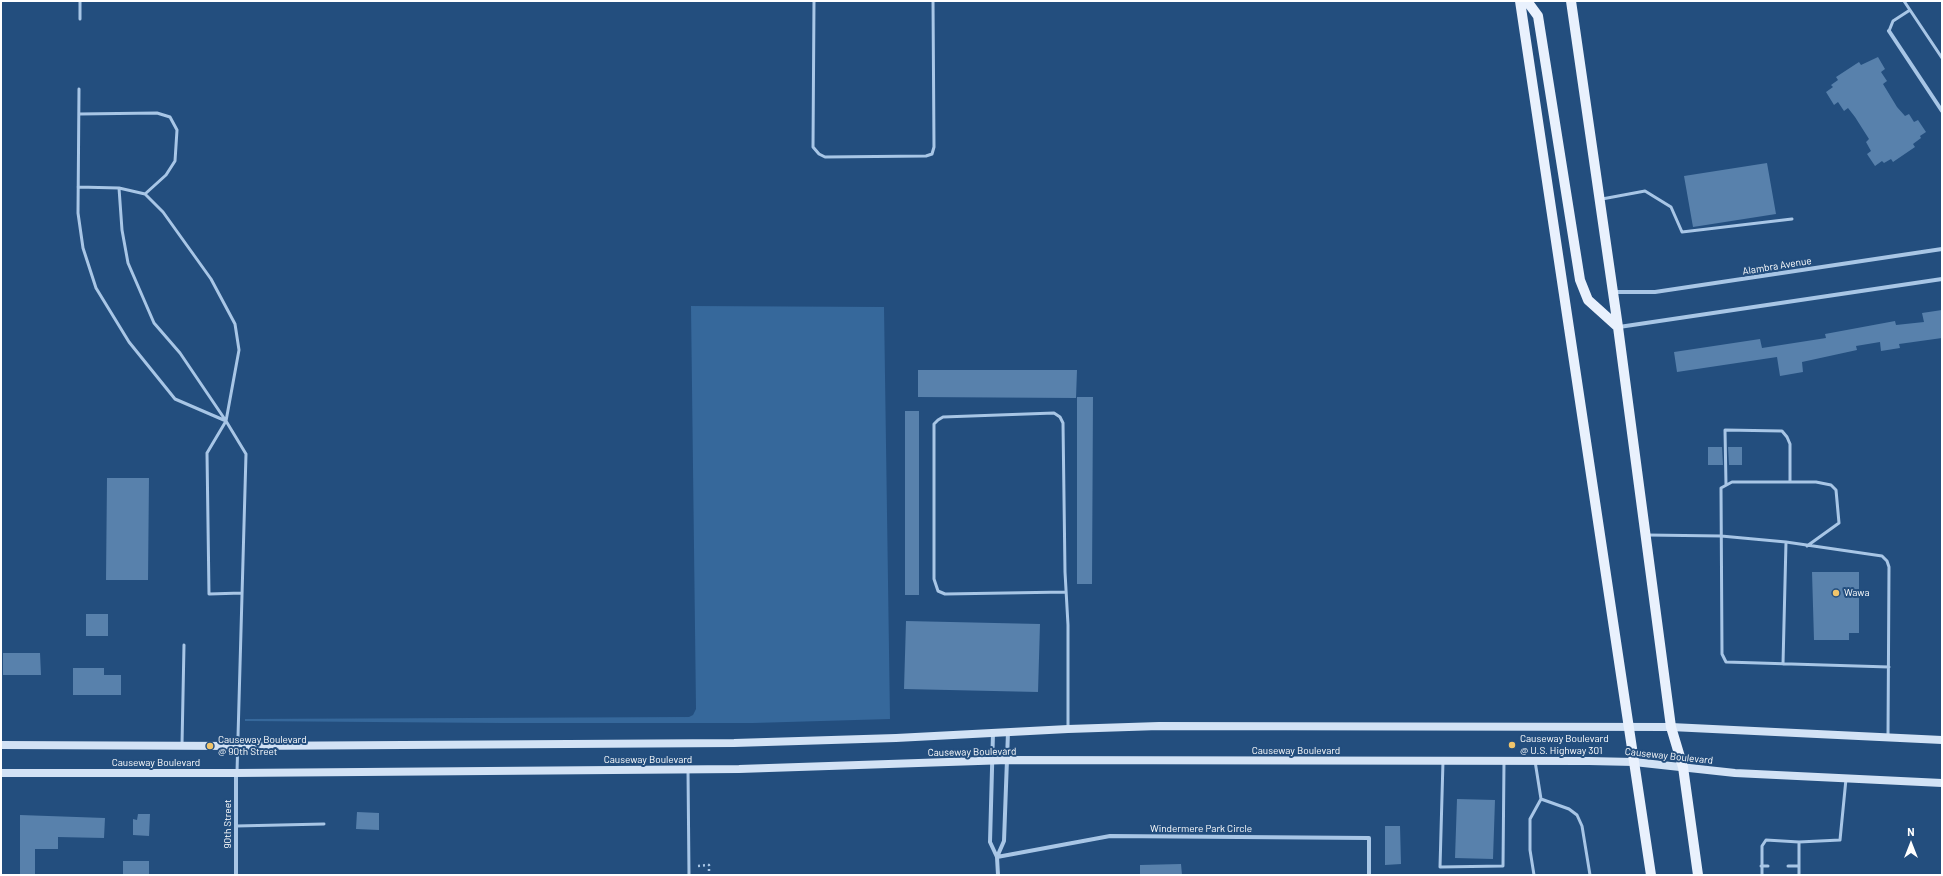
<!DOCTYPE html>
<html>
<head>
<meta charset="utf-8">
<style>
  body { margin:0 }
  #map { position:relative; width:1943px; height:876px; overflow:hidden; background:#234e7e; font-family:Barlow,sans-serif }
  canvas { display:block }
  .frame { position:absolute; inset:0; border:2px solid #fff; pointer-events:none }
  .north { position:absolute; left:1891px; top:824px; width:40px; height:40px; -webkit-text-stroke:3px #234e7e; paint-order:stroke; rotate:0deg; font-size:11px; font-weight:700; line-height:16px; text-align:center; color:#fff }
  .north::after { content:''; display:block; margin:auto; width:14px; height:18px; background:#fff; clip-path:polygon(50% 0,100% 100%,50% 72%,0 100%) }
</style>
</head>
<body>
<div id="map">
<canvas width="1943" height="876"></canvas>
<div class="frame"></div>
<div class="north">N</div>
</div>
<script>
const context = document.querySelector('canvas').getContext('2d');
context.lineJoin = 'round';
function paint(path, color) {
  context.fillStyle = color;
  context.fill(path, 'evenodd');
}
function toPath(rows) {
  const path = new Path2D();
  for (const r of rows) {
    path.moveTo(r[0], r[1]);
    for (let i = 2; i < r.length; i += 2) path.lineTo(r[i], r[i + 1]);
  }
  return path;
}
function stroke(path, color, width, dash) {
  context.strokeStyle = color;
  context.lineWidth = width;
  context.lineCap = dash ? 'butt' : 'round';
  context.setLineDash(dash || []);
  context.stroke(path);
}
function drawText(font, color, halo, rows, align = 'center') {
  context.font = font + ' Barlow,sans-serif';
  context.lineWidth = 4;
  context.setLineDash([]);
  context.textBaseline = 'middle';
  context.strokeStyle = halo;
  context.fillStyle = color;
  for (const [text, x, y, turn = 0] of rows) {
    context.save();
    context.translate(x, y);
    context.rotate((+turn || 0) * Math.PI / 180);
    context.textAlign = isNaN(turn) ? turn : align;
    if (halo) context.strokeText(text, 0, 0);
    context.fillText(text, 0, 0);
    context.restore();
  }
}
paint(toPath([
  [691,306,884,307,890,719,753,723,500,723,245,721,245,719,689,717,693,715,696,709]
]), '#36689b');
paint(toPath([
  [1878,57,1885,69,1881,72,1887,81,1883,84,1897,107,1905,116,1909,114,1914,122,1918,120,1926,132,1920,136,1921,138,1913,144,1915,147,1893,162,1891,159,1884,163,1882,161,1875,166,1867,154,1871,151,1866,142,1869,139,1855,117,1848,108,1844,111,1838,102,1834,105,1826,92,1833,87,1831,85,1838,80,1836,77,1859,62,1861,65],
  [1767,163,1776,214,1693,227,1684,176],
  [1942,310,1942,338,1899,344,1900,348,1881,351,1880,342,1856,346,1857,350,1802,362,1803,372,1780,376,1777,357,1677,372,1674,352,1760,339,1762,348,1826,338,1825,334,1895,321,1896,325,1924,322,1922,313],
  [918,370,1077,370,1076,398,918,397],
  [1077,397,1093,397,1092,584,1077,584],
  [905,411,919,411,919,595,905,595],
  [1708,447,1722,447,1723,465,1708,465],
  [1728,447,1742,447,1742,465,1729,465],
  [107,478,149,478,148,580,106,580],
  [1812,572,1859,572,1859,633,1849,633,1849,640,1814,640],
  [86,614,108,614,108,636,86,636],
  [906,621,1040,624,1038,692,904,689],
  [3,653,40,653,41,675,3,675],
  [73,668,104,668,104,675,121,675,121,695,73,695],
  [1457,799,1495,800,1493,859,1455,858],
  [357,812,379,813,379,830,356,829],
  [138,814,150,814,149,836,133,835,133,819,137,820],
  [20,815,105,818,104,838,58,837,58,849,35,849,35,875,20,875],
  [1385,826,1400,826,1401,864,1385,865],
  [123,861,149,861,149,875,123,875],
  [1181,864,1182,875,1140,875,1140,865]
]), '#5881ac');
stroke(toPath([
  [698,866,709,865,709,875]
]), '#a8c6e6', 2.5, [2, 3]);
stroke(toPath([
  [814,1,813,147,819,154,825,157,926,156,932,154,934,147,933,1],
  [1904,1,1910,10],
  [80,19,80,1],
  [1889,31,1893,21,1910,10,1942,58],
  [79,89,78,213,83,248,96,288,129,342,175,399,226,421,246,454,237,772],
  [79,114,157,113,170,117,177,130,175,161,166,175,145,194],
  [78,187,119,188,145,194,163,212,211,279,235,324,239,350,226,421,180,353,154,323,128,263,122,230,119,188],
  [1602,199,1645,191,1671,207,1682,232,1792,219],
  [226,421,207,453,209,594,242,593],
  [1726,485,1725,430,1782,431,1787,437,1790,444,1790,482],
  [1647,535,1721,536,1786,542,1882,556,1887,561,1889,567,1888,736],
  [1807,546,1839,523,1836,490,1831,485,1816,482,1732,482,1721,488,1722,654,1726,662,1889,667],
  [1066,592,945,594,938,591,934,579,934,424,938,420,943,417,1054,413,1060,417,1063,423,1065,572,1068,625,1068,729],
  [1783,664,1786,542],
  [182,745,184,645],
  [1443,761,1440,867,1503,866,1504,762],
  [1535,761,1541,799,1569,809,1577,815,1582,826,1590,875],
  [688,770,689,875],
  [236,826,324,824],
  [1761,866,1768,866],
  [1788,866,1799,866],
  [1534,875,1530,850,1530,819,1541,799],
  [1762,875,1762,846,1766,840,1799,842],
  [1799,875,1799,842,1840,840,1846,779]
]), '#a8c6e6', 3);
stroke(toPath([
  [1889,31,1942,111],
  [1614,292,1655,292,1942,249],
  [1619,327,1942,279],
  [993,733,990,842,997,857,998,875],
  [997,857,1110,836,1369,838,1369,875],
  [997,857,1004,841,1008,732],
  [236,875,236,773]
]), '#a8c6e6', 4);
stroke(toPath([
  [1,745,238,746,734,743,896,738,1068,729,1159,726,1671,727,1942,740],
  [1,773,236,773,739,769,1008,760,1589,761,1634,762,1735,773,1942,783]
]), '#d2e2f5', 8);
stroke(toPath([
  [1520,1,1651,875],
  [1527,1,1538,16,1580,280,1588,300,1618,327],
  [1571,1,1618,327,1671,727,1683,767,1698,875]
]), '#e9f1fd', 10);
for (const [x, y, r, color] of [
  [1836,593,4,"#f1c56b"],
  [1512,745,4,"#f1c56b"],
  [210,746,4,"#f1c56b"]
]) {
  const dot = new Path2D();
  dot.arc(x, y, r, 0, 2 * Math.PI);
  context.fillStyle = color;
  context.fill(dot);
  stroke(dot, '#234e7e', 1.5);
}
drawText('10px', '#fff', '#234e7e', [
  ["Alambra Avenue",1777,266,-9],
  ["Causeway Boulevard",1296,751],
  ["Causeway Boulevard",972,752,-1],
  ["Causeway Boulevard",1669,756,6],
  ["Causeway Boulevard",648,760],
  ["Causeway Boulevard",156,763],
  ["90th Street",228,824,-90],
  ["Windermere Park Circle",1201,829]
]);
drawText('10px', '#fff', '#234e7e', [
  ["Wawa",1844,593],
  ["Causeway Boulevard",1520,739],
  ["@ U.S. Highway 301",1520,751],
  ["Causeway Boulevard",218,740],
  ["@ 90th Street",218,752]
], 'left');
</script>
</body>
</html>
